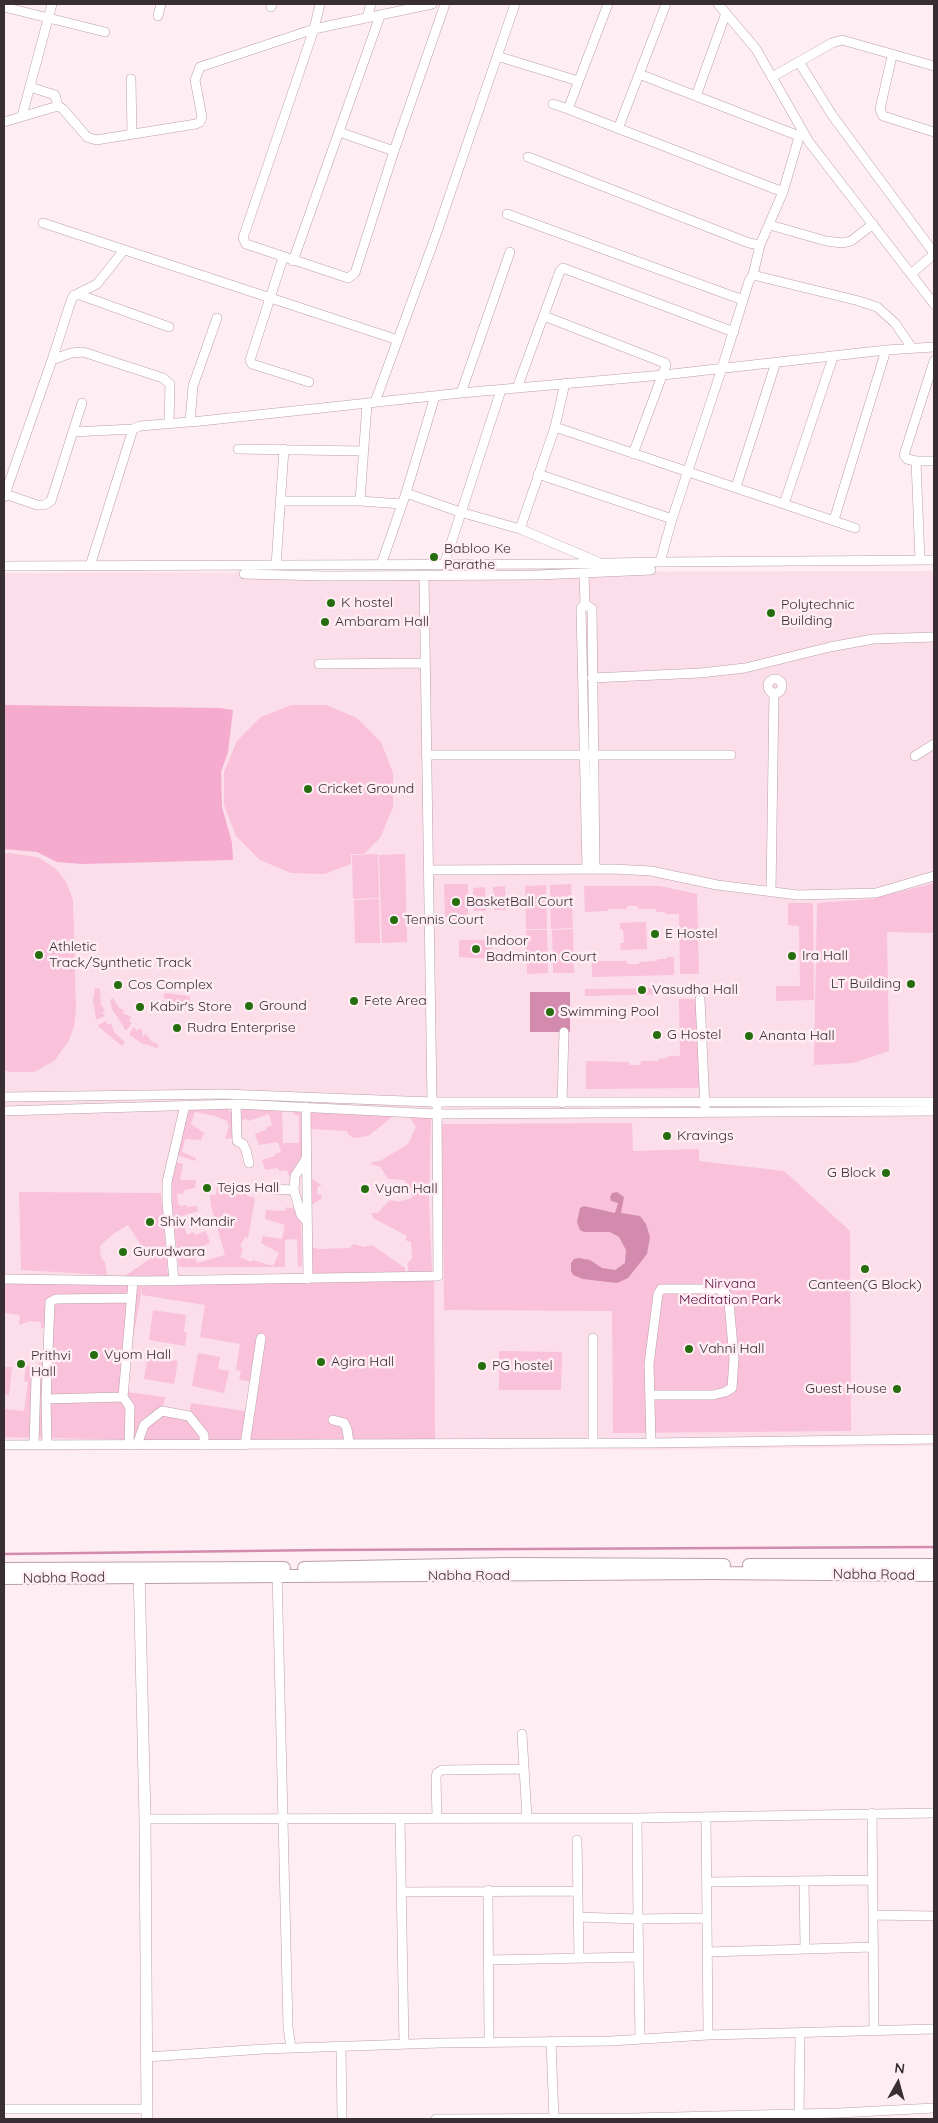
<!DOCTYPE html>
<html>
<head>
<meta charset="utf-8">
<style>
  body { margin:0 }
  #map { position:relative; width:938px; height:2123px; overflow:hidden; background:#ffedf4; font-family:Quicksand,sans-serif }
  canvas { display:block }
  .frame { position:absolute; inset:0; border:5px solid #392e33; pointer-events:none }
  .north { position:absolute; left:873px; top:2058px; width:50px; height:50px; -webkit-text-stroke:4px #ffedf4; paint-order:stroke; rotate:7deg; font-size:14px; font-weight:700; line-height:20px; text-align:center; color:#392e33 }
  .north::after { content:''; display:block; margin:auto; width:18px; height:22px; background:#392e33; clip-path:polygon(50% 0,100% 100%,50% 72%,0 100%) }
</style>
</head>
<body>
<div id="map">
<canvas width="938" height="2123"></canvas>
<div class="frame"></div>
<div class="north">N</div>
</div>
<script>
const context = document.querySelector('canvas').getContext('2d');
context.lineJoin = 'round';
function paint(path, color) {
  context.fillStyle = color;
  context.fill(path, 'evenodd');
}
function toPath(rows) {
  const path = new Path2D();
  for (const r of rows) {
    if (r.length === 3) {
      path.moveTo(r[0] + r[2], r[1]);
      path.arc(r[0], r[1], r[2], 0, 2 * Math.PI);
      continue;
    }
    path.moveTo(r[0], r[1]);
    for (let i = 2; i < r.length; i += 2) path.lineTo(r[i], r[i + 1]);
  }
  return path;
}
function stroke(path, color, width, dash) {
  context.strokeStyle = color;
  context.lineWidth = width;
  context.lineCap = dash ? 'butt' : 'round';
  context.setLineDash(dash || []);
  context.stroke(path);
}
function drawText(font, color, halo, rows, align = 'center') {
  context.font = font + ' Quicksand,sans-serif';
  context.lineWidth = 5;
  context.setLineDash([]);
  context.textBaseline = 'middle';
  context.strokeStyle = halo;
  context.fillStyle = color;
  for (const [text, x, y, turn = 0] of rows) {
    context.save();
    context.translate(x, y);
    context.rotate((+turn || 0) * Math.PI / 180);
    context.textAlign = isNaN(turn) ? turn : align;
    if (halo) context.strokeText(text, 0, 0);
    context.fillText(text, 0, 0);
    context.restore();
  }
}
paint(toPath([
  [934,571,934,1446,649,1450,465,1447,4,1451,4,573]
]), '#fcdeeb');
paint(toPath([
  [292,705,326,705,357,718,381,742,393,773,393,807,380,838,364,854,351,854,351,864,324,874,291,873,260,860,236,836,224,805,224,772,237,741,261,717],
  [9,853,37,857,55,868,66,882,73,900,76,1010,74,1027,68,1042,54,1061,34,1072,10,1072,4,1070,4,854],
  [378,854,379,898,353,899,352,855],
  [405,854,407,942,382,943,379,855],
  [934,883,934,933,887,932,889,1051,853,1063,814,1065,817,903,872,899],
  [444,884,468,884,468,921,445,921],
  [571,884,573,928,551,929,550,885],
  [546,885,547,929,526,929,525,886],
  [505,886,506,910,494,910,493,887],
  [584,886,660,886,697,894,699,974,680,974,679,914,665,914,665,912,656,912,656,909,638,909,638,906,627,906,627,909,608,909,608,911,585,912],
  [485,887,486,911,474,911,473,888],
  [379,899,380,943,355,943,354,900],
  [788,903,813,903,814,1000,776,1001,776,986,800,986,799,926,788,925],
  [646,922,647,949,621,950,620,943,624,943,623,930,620,929,620,923],
  [573,929,574,973,553,973,552,930],
  [526,930,547,930,548,973,527,974],
  [459,940,493,940,492,959,459,957],
  [667,957,674,957,674,975,592,977,592,961,627,961,627,964,639,964,639,962,657,961,658,959,666,959],
  [95,988,100,989,101,1002,100,1003,105,1011,102,1012,105,1016,96,1020,93,1000],
  [674,988,674,994,585,996,585,989],
  [165,993,190,996,190,1004,187,1009,163,997],
  [113,998,119,1008,124,1010,123,1013,131,1017,129,1021,132,1023,126,1031,112,1009,110,1000],
  [679,999,698,999,699,1088,586,1089,586,1061,629,1062,629,1065,640,1065,641,1061,658,1061,658,1059,667,1058,668,1056,680,1056],
  [106,1021,107,1025,111,1023,114,1032,125,1042,122,1046,100,1028,98,1025],
  [134,1027,137,1031,141,1028,143,1036,146,1034,151,1041,159,1045,157,1048,141,1043,129,1034],
  [228,1109,232,1113,233,1138,225,1139,229,1126,227,1121,215,1116,195,1112,191,1124,204,1133,201,1140,185,1139,182,1152,196,1158,196,1161,176,1155,187,1110],
  [245,1109,282,1110,283,1143,299,1143,299,1116,295,1115,292,1111,293,1110,300,1110,301,1113,302,1154,291,1181,287,1170,279,1171,278,1168,265,1170,262,1160,275,1156,275,1154,281,1152,278,1142,259,1145,255,1134,266,1130,266,1128,272,1125,269,1114,248,1121,247,1119,242,1120,241,1111],
  [309,1111,395,1115,368,1136,354,1138,349,1135,347,1131,309,1129],
  [409,1116,431,1117,429,1200,432,1272,409,1272,407,1264,412,1258,411,1242,405,1240,407,1236,373,1218,371,1213,377,1213,390,1200,399,1202,412,1198,413,1191,404,1180,388,1179,380,1166,371,1165,372,1162,380,1161,408,1144,416,1127],
  [632,1123,633,1151,699,1149,699,1161,784,1171,850,1231,851,1431,613,1433,612,1311,444,1310,442,1124],
  [174,1162,183,1164,180,1180,196,1180,195,1188,184,1190,183,1194,177,1194,178,1204,181,1206,187,1205,187,1207,197,1206,198,1211,172,1219,168,1205],
  [312,1179,322,1186,318,1186,317,1194,322,1195,321,1199,311,1205],
  [217,1184,227,1185,231,1189,247,1188,247,1196,255,1198,248,1238,245,1237,240,1246,243,1249,240,1257,251,1262,253,1260,273,1266,279,1253,261,1243,263,1236,282,1239,285,1225,265,1219,266,1210,285,1211,286,1207,289,1208,293,1208,301,1223,302,1266,298,1267,297,1239,285,1240,285,1267,179,1267,174,1226,183,1223,187,1235,193,1232,195,1235,206,1231,210,1243,199,1247,199,1249,193,1252,197,1263,225,1255,211,1206,210,1195,216,1195],
  [19,1192,161,1193,168,1276,123,1277,150,1259,128,1225,113,1234,100,1246,101,1258,105,1262,107,1275,21,1270],
  [354,1244,363,1247,372,1245,405,1268,405,1274,311,1276,311,1247,319,1249,349,1248],
  [434,1279,435,1440,196,1441,4,1437,4,1409,24,1411,28,1382,24,1381,26,1366,38,1367,39,1361,43,1361,47,1328,41,1328,41,1322,30,1321,19,1325,20,1315,4,1313,4,1281],
  [142,1289,142,1295,205,1305,200,1337,240,1344,236,1370,241,1371,239,1380,256,1382,251,1412,191,1403,189,1416,162,1411,165,1397,127,1392,124,1388],
  [153,1310,186,1315,184,1332,187,1333,185,1346,149,1340],
  [499,1351,562,1352,561,1390,499,1390],
  [198,1353,220,1357,218,1369,229,1371,224,1393,192,1386],
  [148,1356,178,1361,174,1384,144,1379],
  [4,1367,12,1367,9,1395,4,1394]
]), '#f9c1da');
paint(toPath([
  [4,705,220,708,233,710,228,752,221,772,222,807,232,843,233,860,82,864,57,862,37,852,4,849]
]), '#f4abcd');
paint(toPath([
  [530,992,570,992,570,1032,530,1032],
  [617,1192,624,1197,621,1213,640,1216,646,1224,650,1237,647,1254,628,1278,617,1283,583,1279,573,1275,571,1271,571,1263,574,1259,579,1258,590,1260,602,1268,615,1270,625,1263,626,1250,619,1237,610,1232,584,1232,580,1230,577,1222,580,1208,584,1206,615,1213,618,1203,611,1201,610,1197,612,1193]
]), '#d28bad');
stroke(toPath([
  [4,1554,324,1550,934,1547]
]), '#d28bad', 2.5);
const minor = toPath([
  [320,4,314,29,243,238,246,244,348,278,355,273,394,151,445,4],
  [718,4,756,49,809,142,934,304],
  [4,7,105,32],
  [271,7,272,4],
  [158,16,161,4],
  [367,18,371,4],
  [497,56,578,81],
  [892,56,880,109,883,116,934,132],
  [799,62,832,115,934,253],
  [639,74,799,136],
  [772,77,832,43,842,40,934,66],
  [131,79,132,134],
  [30,87,55,95,58,106],
  [696,96,726,13],
  [553,104,568,109,783,192],
  [568,109,608,4],
  [22,116,52,4],
  [4,122,58,106,63,109,87,137,96,140,196,124,200,122,202,117,195,80,200,67,314,29,432,4],
  [618,129,666,4],
  [339,132,394,151],
  [528,157,749,243,760,245,783,192,801,130],
  [507,214,743,300],
  [43,223,398,340],
  [770,225,826,241,843,243,851,241,873,224],
  [283,258,250,360,252,364,309,382],
  [293,261,380,16],
  [911,274,934,254],
  [753,275,760,245],
  [77,294,97,284,124,250],
  [544,316,665,363,666,365,633,454],
  [52,360,71,353,83,352,163,378,170,384,169,423],
  [934,361,904,455,907,459,916,461,934,461],
  [517,388,560,271,563,268,734,332],
  [461,393,510,252],
  [375,402,436,235,515,4],
  [190,422,193,386,217,318],
  [555,427,855,528],
  [73,432,133,429],
  [238,449,363,451],
  [916,461,920,560],
  [538,474,672,519],
  [736,487,776,362],
  [406,493,460,512,520,529,598,562],
  [5,494,37,505,44,505,51,501,82,403],
  [4,497,52,360,71,301,74,295,80,295,169,327],
  [281,501,360,501,402,504],
  [360,501,367,404],
  [784,504,833,357],
  [834,520,886,350],
  [520,529,555,427,565,383],
  [660,562,672,519,722,368,749,281,753,275,859,301,877,307,895,323,912,348],
  [276,565,284,449],
  [381,565,406,493,435,396],
  [444,565,501,390],
  [4,566,564,564,660,562,934,560],
  [90,566,133,429,140,426,201,421,461,393,663,375,886,350,934,347],
  [584,573,585,604,581,608,587,869],
  [244,574,326,576,538,575,651,570],
  [585,604,592,609,595,869],
  [319,664,425,663],
  [592,678,700,673,745,668,830,647,873,639,934,637],
  [775,686,7],
  [426,755,731,755],
  [915,756,934,744],
  [428,870,614,869,651,871,717,885,798,895,876,893,934,876],
  [771,892,774,693],
  [700,999,705,1108],
  [4,1097,223,1094,432,1102],
  [437,1102,934,1102],
  [562,1103,564,1032],
  [236,1104,237,1141,243,1144,246,1150,249,1163],
  [306,1107,308,1279],
  [4,1111,236,1104,437,1114,934,1111],
  [306,1159,295,1176,294,1190,301,1215,307,1221],
  [267,1189,294,1190],
  [4,1279,144,1281,438,1276,437,1102,432,1102,424,575],
  [174,1281,167,1202,167,1182,185,1105],
  [593,1338,593,1443],
  [650,1395,713,1395,725,1392,732,1388,734,1359,729,1302,726,1294,718,1289,661,1289,658,1294,649,1364,651,1443],
  [46,1399,123,1397],
  [333,1420,344,1423,347,1429,349,1443],
  [4,1445,651,1443,934,1439],
  [34,1445,36,1378],
  [47,1445,46,1399,50,1302,56,1299,131,1298],
  [129,1445,130,1407,123,1397,133,1281],
  [137,1445,144,1425,162,1411,189,1416,204,1435,204,1445],
  [245,1445,261,1338],
  [277,1571,288,2027,291,2048],
  [522,1734,527,1818],
  [872,1813,873,1915,934,1916],
  [437,1818,436,1778,437,1773,442,1770,524,1769],
  [637,1818,638,1919,707,1918,706,1817],
  [145,1819,637,1818,934,1813],
  [400,1819,404,2044],
  [577,1840,579,1958],
  [804,1881,805,1949],
  [707,1882,873,1880],
  [488,1890,489,2042],
  [401,1892,578,1891],
  [873,1915,874,2031],
  [578,1917,638,1919,640,2039],
  [707,1918,708,2035],
  [708,1952,874,1947],
  [488,1960,638,1957],
  [551,2041,554,2119],
  [341,2046,342,2119],
  [147,2057,264,2049,440,2043,611,2041,708,2035,934,2029],
  [4,2109,147,2109],
  [436,2119,633,2118,839,2113,934,2108],
  [799,2119,800,2033]
]);
const tertiary = toPath([
  [139,1569,145,1819,147,2119]
]);
const secondary = toPath([
  [749,1565,934,1565],
  [304,1568,506,1564,724,1565],
  [4,1569,284,1568],
  [4,1578,712,1573,934,1575]
]);
stroke(minor, '#bb9fab', 10);
stroke(tertiary, '#bb9fab', 12);
stroke(secondary, '#bb9fab', 14);
stroke(minor, '#fff', 9);
stroke(tertiary, '#fff', 11);
stroke(secondary, '#fff', 12);
for (const [x, y, r, color] of [
  [434,557,5,"#266e0d"],
  [331,603,5,"#266e0d"],
  [771,613,5,"#266e0d"],
  [325,622,5,"#266e0d"],
  [308,789,5,"#266e0d"],
  [456,902,5,"#266e0d"],
  [394,920,5,"#266e0d"],
  [655,934,5,"#266e0d"],
  [476,949,5,"#266e0d"],
  [39,955,5,"#266e0d"],
  [792,956,5,"#266e0d"],
  [911,984,5,"#266e0d"],
  [118,985,5,"#266e0d"],
  [642,990,5,"#266e0d"],
  [354,1001,5,"#266e0d"],
  [249,1006,5,"#266e0d"],
  [140,1007,5,"#266e0d"],
  [550,1012,5,"#266e0d"],
  [177,1028,5,"#266e0d"],
  [657,1035,5,"#266e0d"],
  [749,1036,5,"#266e0d"],
  [667,1136,5,"#266e0d"],
  [886,1173,5,"#266e0d"],
  [207,1188,5,"#266e0d"],
  [365,1189,5,"#266e0d"],
  [150,1222,5,"#266e0d"],
  [123,1252,5,"#266e0d"],
  [865,1269,5,"#266e0d"],
  [689,1349,5,"#266e0d"],
  [94,1355,5,"#266e0d"],
  [321,1362,5,"#266e0d"],
  [21,1364,5,"#266e0d"],
  [482,1366,5,"#266e0d"],
  [897,1389,5,"#266e0d"]
]) {
  const dot = new Path2D();
  dot.arc(x, y, r, 0, 2 * Math.PI);
  context.fillStyle = color;
  context.fill(dot);
  stroke(dot, '#ffedf4', 2);
}
drawText('14px', '#392e33', '#ffedf4', [
  ["Babloo Ke",444,549],
  ["Parathe",444,565],
  ["K hostel",341,603],
  ["Polytechnic",781,605],
  ["Building",781,621],
  ["Ambaram Hall",335,622],
  ["Cricket Ground",318,789],
  ["BasketBall Court",466,902],
  ["Tennis Court",404,920],
  ["E Hostel",665,934],
  ["Indoor",486,941],
  ["Badminton Court",486,957],
  ["Athletic",49,947],
  ["Track/Synthetic Track",49,963],
  ["Ira Hall",802,956],
  ["LT Building",901,984,"right"],
  ["Cos Complex",128,985],
  ["Vasudha Hall",652,990],
  ["Fete Area",364,1001],
  ["Ground",259,1006],
  ["Kabir's Store",150,1007],
  ["Swimming Pool",560,1012],
  ["Rudra Enterprise",187,1028],
  ["G Hostel",667,1035],
  ["Ananta Hall",759,1036],
  ["Kravings",677,1136],
  ["G Block",876,1173,"right"],
  ["Tejas Hall",217,1188],
  ["Vyan Hall",375,1189],
  ["Shiv Mandir",160,1222],
  ["Gurudwara",133,1252],
  ["Canteen(G Block)",865,1285,"center"],
  ["Vahni Hall",699,1349],
  ["Vyom Hall",104,1355],
  ["Prithvi",31,1356],
  ["Hall",31,1372],
  ["Agira Hall",331,1362],
  ["PG hostel",492,1366],
  ["Guest House",887,1389,"right"]
], 'left');
drawText('14px', '#600b3f', '#ffedf4', [
  ["Nirvana",730,1284],
  ["Meditation Park",730,1300]
]);
drawText('14px', '#392e33', '#ffedf4', [
  ["Nabha Road",874,1575,1],
  ["Nabha Road",469,1576],
  ["Nabha Road",64,1578,-1]
]);
</script>
</body>
</html>
